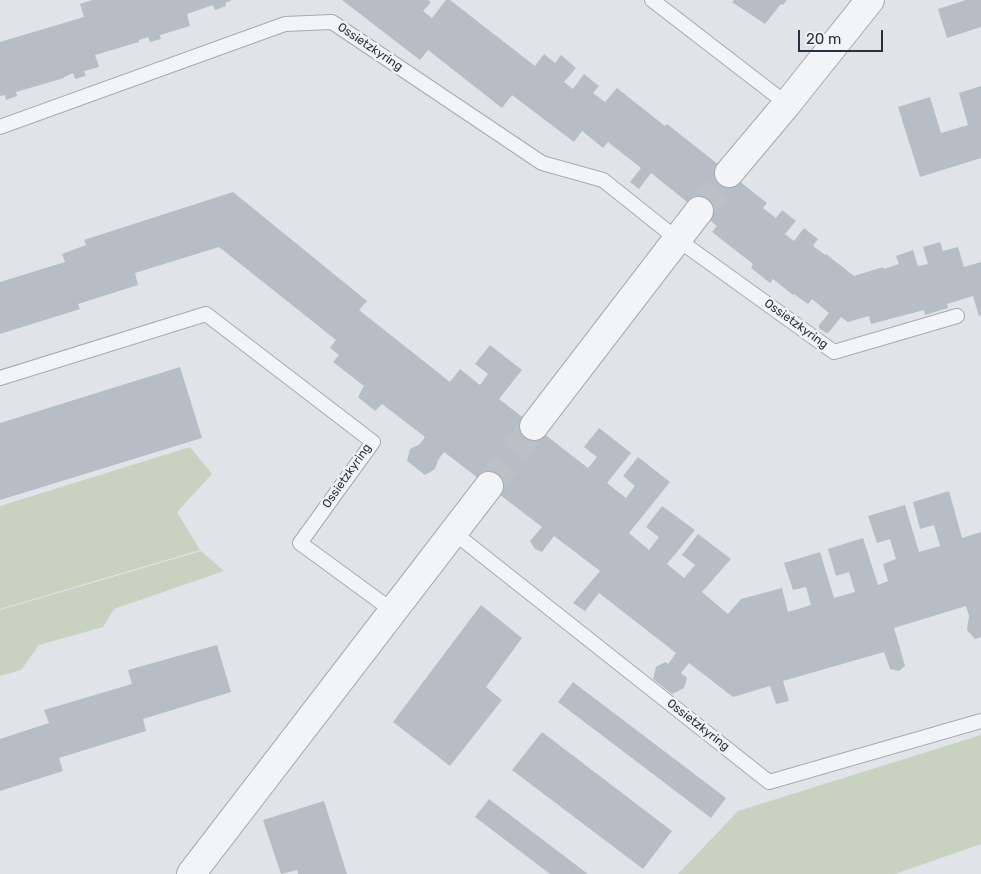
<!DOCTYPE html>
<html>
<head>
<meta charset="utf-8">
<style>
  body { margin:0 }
  #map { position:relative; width:981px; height:874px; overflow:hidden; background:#e0e4e8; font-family:Rubik,sans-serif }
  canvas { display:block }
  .scale { position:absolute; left:798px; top:30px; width:85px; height:22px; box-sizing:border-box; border:2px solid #29323f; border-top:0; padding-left:6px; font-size:15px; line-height:18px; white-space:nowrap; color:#29323f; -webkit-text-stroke:4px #eff2f6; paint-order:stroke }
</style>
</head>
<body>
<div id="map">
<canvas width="981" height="874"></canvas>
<div class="scale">20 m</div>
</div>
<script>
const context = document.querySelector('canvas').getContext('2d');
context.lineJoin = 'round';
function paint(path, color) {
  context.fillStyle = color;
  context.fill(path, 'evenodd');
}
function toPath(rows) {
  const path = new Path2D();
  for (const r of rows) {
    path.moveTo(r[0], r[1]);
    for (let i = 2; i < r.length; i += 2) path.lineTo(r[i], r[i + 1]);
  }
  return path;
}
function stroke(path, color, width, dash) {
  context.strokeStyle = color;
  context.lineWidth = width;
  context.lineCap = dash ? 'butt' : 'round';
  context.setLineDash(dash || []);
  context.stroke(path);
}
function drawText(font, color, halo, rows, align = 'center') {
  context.font = font + ' Rubik,sans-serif';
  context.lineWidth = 5;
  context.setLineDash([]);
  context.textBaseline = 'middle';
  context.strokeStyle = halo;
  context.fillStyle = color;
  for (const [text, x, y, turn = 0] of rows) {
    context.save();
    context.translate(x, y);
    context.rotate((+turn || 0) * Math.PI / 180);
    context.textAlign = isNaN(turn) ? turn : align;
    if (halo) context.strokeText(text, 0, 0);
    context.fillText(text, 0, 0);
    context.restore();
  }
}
paint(toPath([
  [190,447,212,474,177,512,200,550,0,609,0,506],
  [201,551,224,571,114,609,103,627,39,645,21,670,0,676,0,610],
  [981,735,981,844,895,874,678,874,738,811]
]), '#c7d2c1');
paint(toPath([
  [92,0,232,0,225,3,226,6,215,10,213,5,187,14,190,26,160,35,161,39,150,42,148,37,139,40,139,42,95,55,99,67,84,71,86,76,75,79,73,73,64,77,64,78,16,92,17,96,6,100,5,95,0,96,0,42,84,17,80,4],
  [342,0,428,0,431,2,423,11,432,18,446,0,450,0,535,66,544,54,555,63,561,55,576,68,564,82,573,89,584,74,599,86,593,93,605,102,617,88,665,126,667,124,767,203,763,208,776,218,782,210,796,221,785,234,794,241,804,228,818,239,813,246,825,255,826,254,854,276,883,267,884,269,899,264,896,256,913,250,918,266,928,264,923,247,940,242,943,251,958,247,964,267,981,262,981,315,979,316,973,296,947,304,948,308,925,315,924,310,871,324,869,316,848,322,841,317,829,332,826,333,819,328,819,325,829,313,812,299,808,304,794,294,793,295,773,279,770,283,751,268,753,264,712,232,717,226,651,173,639,189,630,182,641,168,608,142,603,148,582,131,574,142,512,95,502,108,428,50,420,60],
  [734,0,787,0,783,5,781,4,765,24,732,2],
  [966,0,981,0,981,27,947,38,938,9],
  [981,86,981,158,920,177,898,107,930,97,941,133,968,125,959,93],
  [233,192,367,301,359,310,450,382,460,369,480,385,488,374,475,364,490,345,522,370,499,399,588,468,597,457,584,447,599,428,631,453,607,483,626,498,635,486,623,476,638,457,670,482,629,533,649,550,659,537,646,527,662,506,695,530,667,564,684,578,695,565,682,555,698,534,731,559,702,592,728,614,741,599,782,588,788,612,811,605,806,587,793,590,784,563,820,552,834,598,855,592,849,572,836,576,828,549,863,538,878,585,888,581,883,564,896,559,890,539,877,543,868,516,905,505,919,552,940,546,934,525,920,529,913,502,949,491,962,538,981,532,981,637,975,639,967,630,969,616,966,606,894,628,905,666,899,671,890,669,884,652,783,681,789,701,776,704,770,686,733,697,689,663,681,673,687,678,684,688,672,694,653,679,656,667,665,662,668,664,676,653,599,593,585,611,573,603,600,571,554,536,542,552,535,549,530,541,542,527,444,452,438,460,435,469,425,475,407,461,410,449,420,444,425,437,382,404,375,411,358,397,364,386,333,362,339,355,330,348,336,340,219,247,135,273,138,285,78,304,80,309,0,334,0,282,65,262,62,254,86,245,84,240],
  [180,367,202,438,0,500,0,423],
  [481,605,522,638,486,687,502,700,450,766,393,722],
  [217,645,231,692,143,719,146,731,59,758,63,771,0,791,0,739,49,723,44,710,132,684,128,670],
  [573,682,726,798,711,818,558,702],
  [542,732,672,831,643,869,512,770],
  [489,799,588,874,550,874,475,817],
  [324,801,347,874,298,874,297,870,281,874,263,820]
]), '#b7bdc5');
stroke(toPath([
  [699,211,729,173],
  [489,486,534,426]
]), '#bbc0c6', 28, [28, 14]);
const service = toPath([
  [652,0,787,104],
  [0,127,285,24,332,22,542,163,603,180,677,239,834,352,957,316],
  [0,378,206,314,373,442,300,543,393,611],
  [453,532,769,782,981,721]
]);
const minor = toPath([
  [729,173,787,104,870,0],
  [534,426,699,211],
  [191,874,489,486]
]);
stroke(service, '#a5abb2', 16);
stroke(minor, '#a5abb2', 30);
stroke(service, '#f2f4f7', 14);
stroke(minor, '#f2f4f7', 28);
drawText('12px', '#29323f', '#eff2f6', [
  ["Ossietzkyring",370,47,34],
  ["Ossietzkyring",796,324,36],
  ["Ossietzkyring",347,476,-55],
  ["Ossietzkyring",698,725,38]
]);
</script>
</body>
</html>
